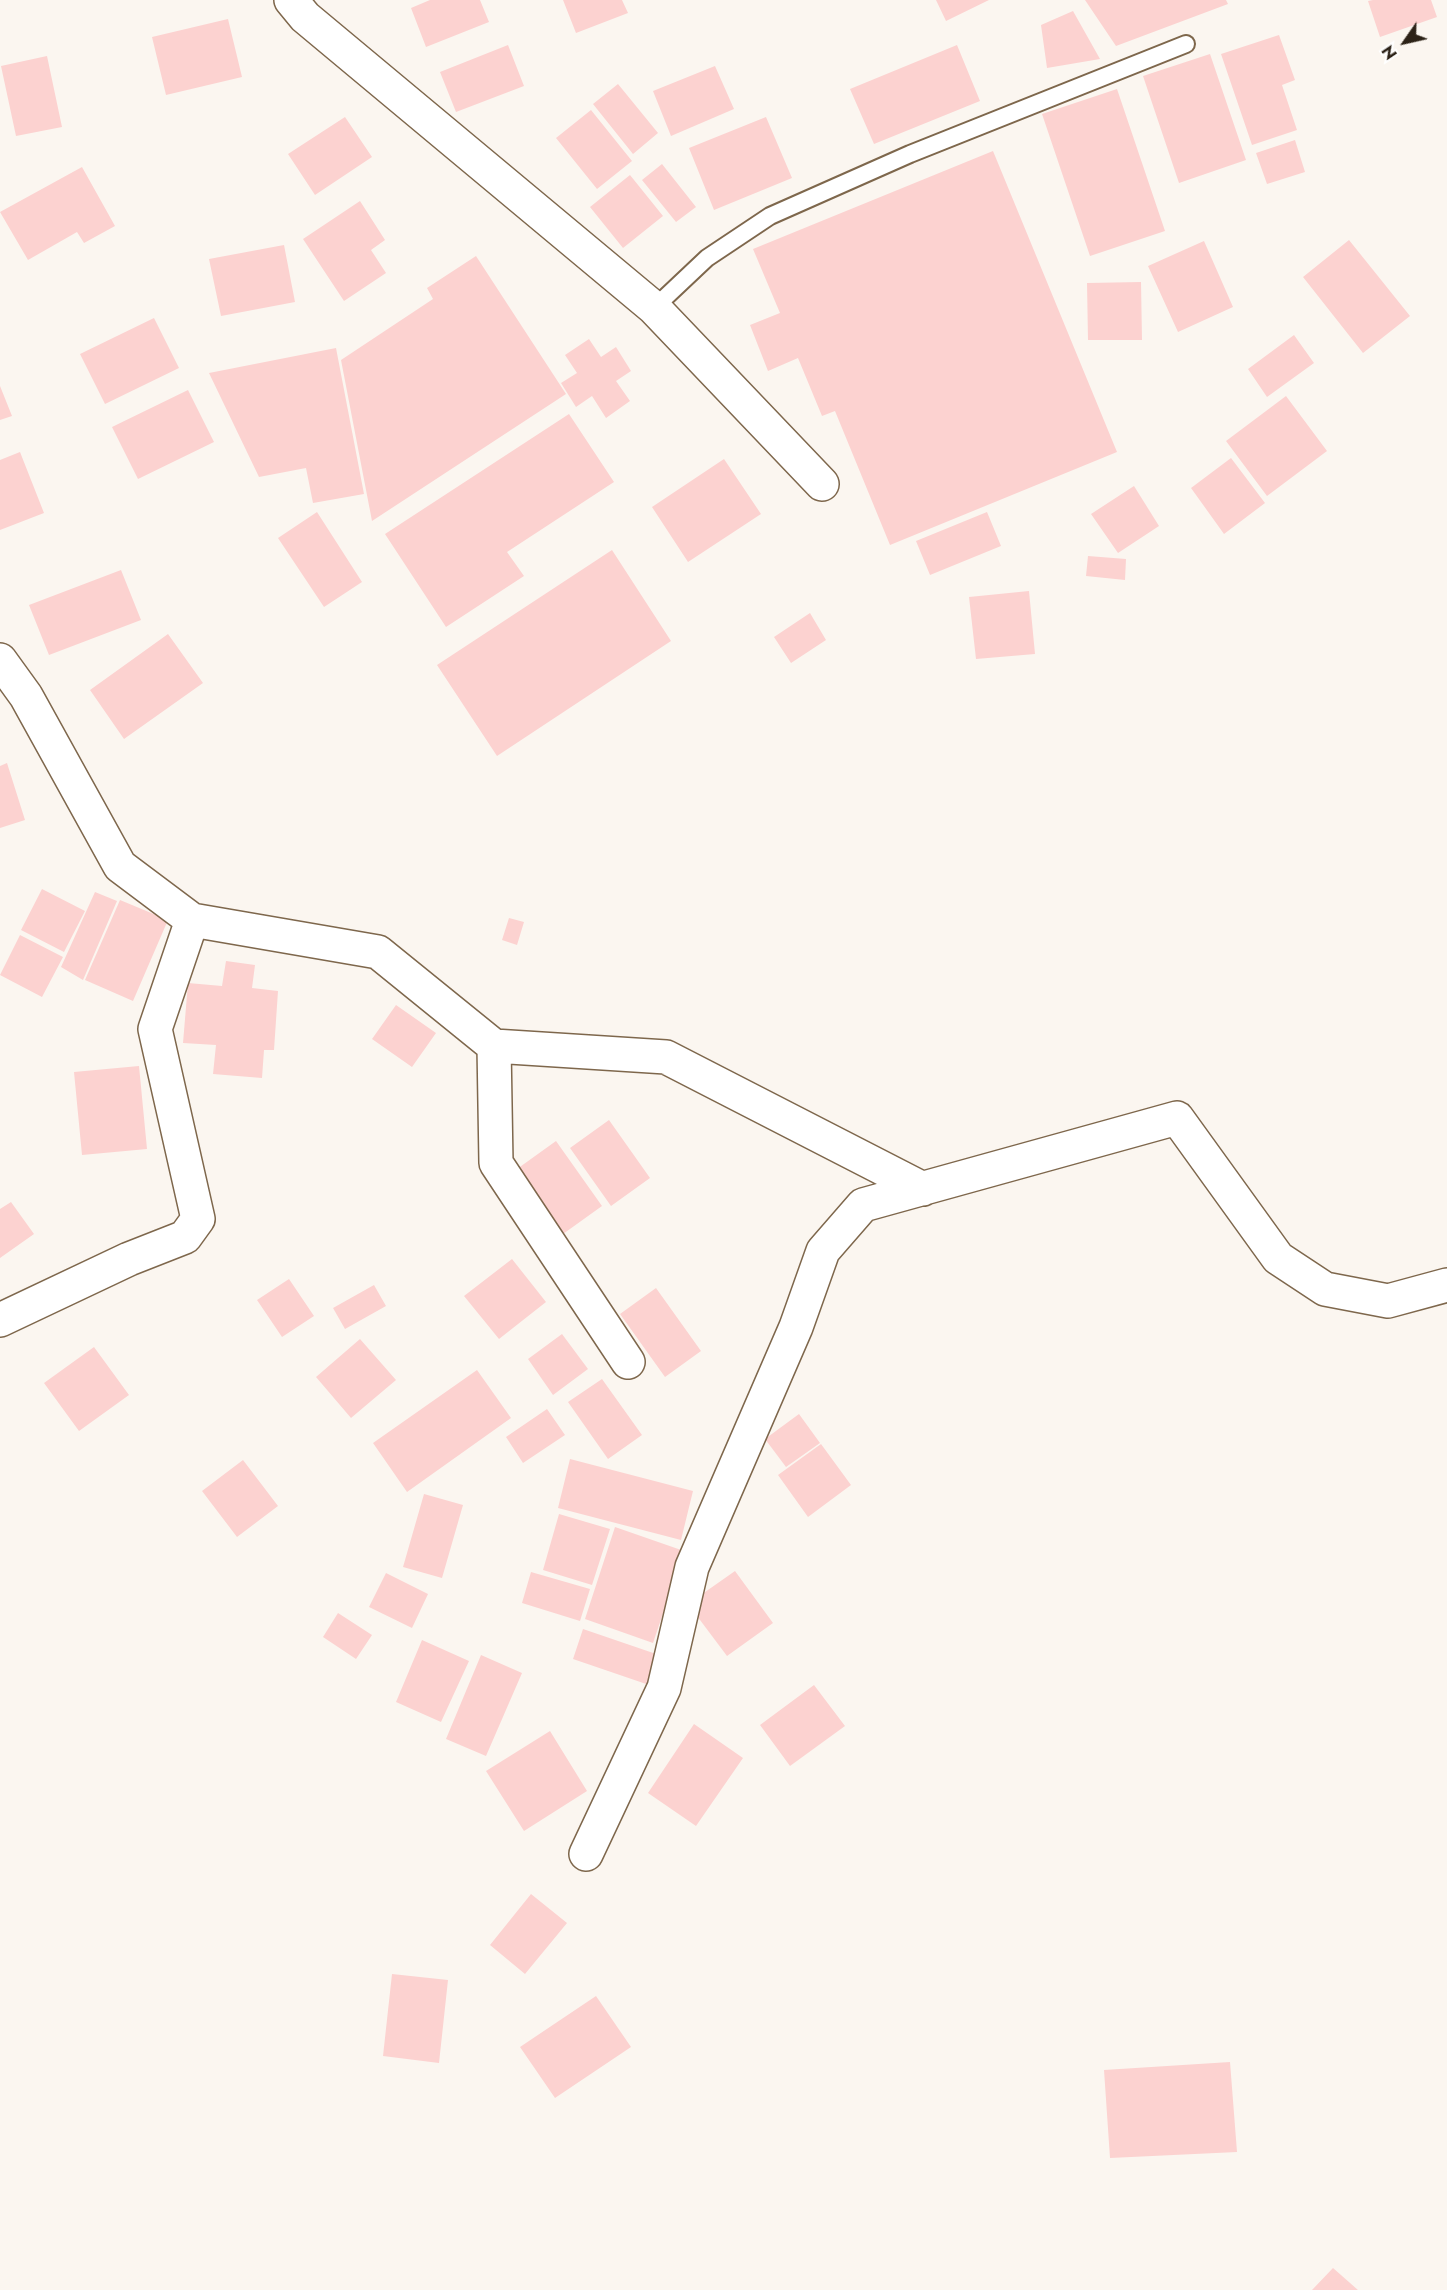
<!DOCTYPE html>
<html>
<head>
<meta charset="utf-8">
<style>
  body { margin:0 }
  #map { position:relative; width:1447px; height:2290px; overflow:hidden; background:#fbf6f0; font-family:Jost,sans-serif }
  canvas { display:block }
  .north { position:absolute; left:1375px; top:12px; width:60px; height:60px; -webkit-text-stroke:4px #fff; paint-order:stroke; rotate:236deg; font-size:16px; font-weight:700; line-height:24px; text-align:center; color:#2c2217 }
  .north::after { content:''; display:block; margin:auto; width:21px; height:27px; background:#2c2217; clip-path:polygon(50% 0,100% 100%,50% 72%,0 100%) }
</style>
</head>
<body>
<div id="map">
<canvas width="1447" height="2290"></canvas>
<div class="north">N</div>
</div>
<script>
const context = document.querySelector('canvas').getContext('2d');
context.lineJoin = 'round';
function paint(path, color) {
  context.fillStyle = color;
  context.fill(path, 'evenodd');
}
function toPath(rows) {
  const path = new Path2D();
  for (const r of rows) {
    path.moveTo(r[0], r[1]);
    for (let i = 2; i < r.length; i += 2) path.lineTo(r[i], r[i + 1]);
  }
  return path;
}
function stroke(path, color, width, dash) {
  context.strokeStyle = color;
  context.lineWidth = width;
  context.lineCap = dash ? 'butt' : 'round';
  context.setLineDash(dash || []);
  context.stroke(path);
}
paint(toPath([
  [430,0,480,0,489,22,426,47,411,8],
  [563,0,622,0,628,13,576,33],
  [936,0,989,0,946,21],
  [1085,0,1226,0,1228,4,1116,46],
  [1373,0,1431,0,1437,17,1380,37,1368,1],
  [1073,11,1100,59,1047,68,1041,25],
  [228,19,242,77,166,95,152,37],
  [1279,35,1295,80,1282,85,1297,130,1252,145,1221,54],
  [508,45,524,86,456,112,440,72],
  [957,45,980,101,874,144,850,89],
  [1210,54,1246,160,1179,183,1143,76],
  [47,56,62,127,16,136,1,66],
  [715,66,734,109,671,136,653,91],
  [618,84,658,133,633,154,593,104],
  [1117,89,1165,231,1090,256,1042,114],
  [591,110,632,161,597,189,556,138],
  [345,117,372,157,315,195,288,154],
  [766,117,792,178,714,210,689,148],
  [1295,140,1305,172,1267,184,1256,153],
  [993,151,1117,452,890,545,835,411,822,416,798,358,768,371,750,325,780,313,753,249],
  [662,164,696,207,676,222,642,180],
  [82,167,115,226,84,243,77,232,28,260,0,212],
  [630,175,663,216,623,248,590,207],
  [360,201,385,240,371,250,386,273,344,301,303,239],
  [1349,240,1410,316,1363,353,1303,277],
  [1204,241,1233,307,1178,332,1148,266],
  [284,245,295,302,221,316,209,259],
  [476,256,566,394,372,521,341,360,433,299,427,288],
  [1141,282,1142,340,1088,340,1087,283],
  [154,318,179,368,105,404,80,354],
  [1294,335,1314,363,1267,397,1248,369],
  [589,339,601,357,616,347,631,371,616,381,630,401,606,418,592,396,576,407,561,383,577,373,565,355],
  [336,348,364,494,313,503,306,468,259,477,209,373],
  [0,386,12,416,0,420],
  [188,390,214,442,138,479,112,427],
  [1286,396,1327,451,1267,496,1226,441],
  [569,414,614,482,507,552,524,576,446,627,385,534],
  [20,452,44,513,0,530,0,460],
  [1231,458,1265,503,1224,534,1191,488],
  [724,459,761,514,688,562,652,507],
  [1134,486,1159,526,1118,553,1091,514],
  [317,512,362,582,324,607,278,538],
  [987,512,1001,546,930,575,916,541],
  [612,550,671,641,497,756,437,665],
  [1088,556,1126,559,1125,580,1086,576],
  [121,570,141,620,49,655,29,605],
  [1029,591,1035,654,976,659,969,597],
  [810,613,826,640,791,663,774,637],
  [168,634,203,683,124,739,90,690],
  [7,763,25,820,0,828,0,766],
  [42,889,85,911,64,952,21,930],
  [95,892,117,901,83,980,61,967],
  [120,900,168,920,133,1001,85,980],
  [509,918,524,922,517,945,502,940],
  [20,935,63,957,42,997,0,975],
  [226,961,255,965,252,988,278,991,274,1050,264,1050,262,1078,213,1074,216,1045,183,1043,188,983,222,986],
  [396,1005,436,1033,412,1067,372,1039],
  [139,1066,147,1149,82,1155,74,1072],
  [609,1120,650,1178,611,1206,570,1148],
  [556,1141,602,1206,563,1234,517,1169],
  [11,1202,34,1234,0,1258,0,1209],
  [512,1259,546,1302,499,1339,464,1296],
  [289,1279,314,1316,282,1337,257,1300],
  [374,1285,386,1306,345,1329,333,1308],
  [656,1288,701,1351,665,1377,620,1314],
  [562,1334,588,1369,553,1395,528,1359],
  [360,1339,396,1380,351,1418,316,1377],
  [94,1347,129,1395,79,1431,44,1383],
  [477,1370,511,1418,407,1492,373,1443],
  [602,1379,642,1435,608,1459,568,1402],
  [547,1409,565,1435,523,1463,506,1437],
  [799,1414,820,1443,786,1467,765,1439],
  [821,1444,851,1485,808,1517,778,1475],
  [570,1459,693,1491,681,1540,558,1508],
  [243,1460,278,1506,237,1537,202,1491],
  [424,1494,463,1505,442,1578,403,1567],
  [559,1514,610,1529,592,1585,543,1570],
  [615,1527,684,1551,653,1643,585,1619],
  [735,1571,773,1623,727,1656,688,1604],
  [531,1572,590,1589,580,1621,522,1603],
  [386,1573,428,1594,412,1628,369,1607],
  [338,1613,372,1635,356,1659,323,1637],
  [583,1629,662,1656,652,1686,573,1659],
  [422,1640,469,1661,441,1722,396,1702],
  [481,1655,522,1673,486,1756,446,1739],
  [814,1685,845,1726,790,1766,760,1725],
  [694,1724,743,1758,696,1826,648,1793],
  [550,1731,587,1791,524,1831,486,1771],
  [531,1894,567,1923,525,1974,490,1945],
  [392,1974,448,1980,439,2063,383,2056],
  [596,1996,631,2047,555,2098,520,2047],
  [1230,2062,1237,2152,1110,2158,1104,2070],
  [1333,2268,1358,2290,1312,2290]
]), '#fcd2d0');
const service = toPath([
  [654,308,707,258,770,216,910,154,1186,44]
]);
const minor = toPath([
  [291,0,305,17,654,308,822,484],
  [0,660,26,696,120,866,192,920,378,952,494,1046,666,1057,923,1189],
  [494,1046,496,1163,628,1362],
  [0,1320,129,1259,185,1237,198,1219,155,1029,192,920],
  [586,1854,664,1688,692,1567,796,1327,823,1251,863,1205,1177,1118,1278,1258,1325,1289,1388,1301,1447,1285]
]);
stroke(service, '#7e674c', 20);
stroke(minor, '#7e674c', 36);
stroke(service, '#fff', 16);
stroke(minor, '#fff', 33);
</script>
</body>
</html>
